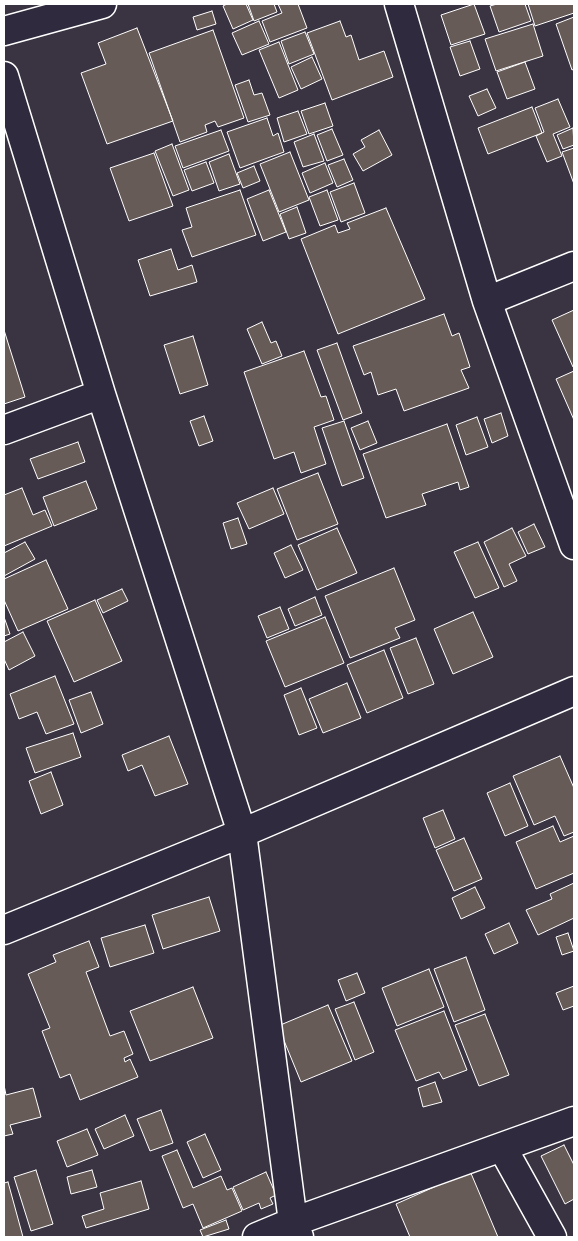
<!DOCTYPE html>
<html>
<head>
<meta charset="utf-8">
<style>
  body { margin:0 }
  #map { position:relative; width:578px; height:1241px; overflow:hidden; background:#3a3442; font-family:"Playpen Sans",sans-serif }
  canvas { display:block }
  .frame { position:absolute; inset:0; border:5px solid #fff; pointer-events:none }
</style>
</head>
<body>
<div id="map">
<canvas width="578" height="1241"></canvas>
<div class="frame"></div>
</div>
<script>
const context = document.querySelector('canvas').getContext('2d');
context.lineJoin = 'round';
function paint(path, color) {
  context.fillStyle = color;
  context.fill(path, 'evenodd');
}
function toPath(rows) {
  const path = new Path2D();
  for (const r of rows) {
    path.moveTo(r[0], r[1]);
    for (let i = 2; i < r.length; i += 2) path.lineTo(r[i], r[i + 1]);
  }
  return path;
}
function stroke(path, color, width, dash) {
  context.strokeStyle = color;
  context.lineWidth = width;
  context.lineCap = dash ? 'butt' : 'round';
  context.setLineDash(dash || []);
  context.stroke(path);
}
const building = toPath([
  [227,4,246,4,253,20,233,29,223,6,227,4],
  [248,4,274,4,277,12,254,21,248,4],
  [278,4,298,4,307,28,270,42,262,21,282,13,278,4],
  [474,4,485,34,451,45,441,15,474,4],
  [497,4,525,4,531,21,499,32,490,6,497,4],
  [528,4,574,4,574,13,535,26,528,4],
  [212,11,216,24,197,30,193,17,212,11],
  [574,17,574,69,572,70,556,24,574,17],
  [259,21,269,44,242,55,232,33,259,21],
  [340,21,346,37,351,35,359,60,384,51,393,77,332,100,307,33,340,21],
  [533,24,543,56,496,71,485,39,533,24],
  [137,28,173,121,107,144,81,73,106,64,98,43,137,28],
  [213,30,244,118,218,127,215,121,205,125,207,132,180,142,149,53,213,30],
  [305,32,314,54,289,64,281,41,305,32],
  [470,41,480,69,460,76,450,47,470,41],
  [279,42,298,90,279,98,259,50,279,42],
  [312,57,322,79,301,89,291,67,312,57],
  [525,62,535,89,507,99,497,72,525,62],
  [249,80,254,95,262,93,270,115,248,122,235,85,249,80],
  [487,89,496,108,478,116,469,96,487,89],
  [558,99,570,127,553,134,562,156,547,162,536,136,544,132,535,108,558,99],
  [325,103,333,126,309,134,301,111,325,103],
  [532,107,542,133,488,154,478,128,532,107],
  [298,111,307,134,284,142,277,118,298,111],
  [267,118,273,136,278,133,284,152,240,168,227,132,267,118],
  [573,128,574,145,563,149,557,135,573,128],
  [332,129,343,155,327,161,317,135,332,129],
  [221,130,229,151,183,168,175,146,221,130],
  [379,130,392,155,363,171,353,154,365,147,361,140,379,130],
  [314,134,324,161,303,167,294,142,314,134],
  [172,144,189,190,173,196,155,151,172,144],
  [574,148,574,184,562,152,574,148],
  [290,152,309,200,279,212,260,164,290,152],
  [154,153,173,206,129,221,110,168,154,153],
  [229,154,240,184,219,191,209,162,229,154],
  [344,159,353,180,337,187,328,165,344,159],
  [206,162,214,183,192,191,184,170,206,162],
  [325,163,333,183,310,193,302,173,325,163],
  [254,166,260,181,243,188,237,173,254,166],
  [354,183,365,213,341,222,330,192,354,183],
  [240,190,256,235,192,257,182,230,192,227,186,208,240,190],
  [269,190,286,232,263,241,247,199,269,190],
  [327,190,338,220,320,226,309,197,327,190],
  [297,207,306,233,289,239,280,214,297,207],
  [386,208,425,299,338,334,301,239,335,225,338,233,350,229,347,223,386,208],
  [171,249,178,270,192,265,197,282,150,296,138,260,171,249],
  [574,310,574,367,573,367,552,320,574,310],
  [444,314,452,336,459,333,470,367,461,370,469,388,404,411,396,389,378,395,371,372,364,375,353,346,444,314],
  [262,322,271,343,276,341,282,356,262,364,247,329,262,322],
  [4,330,25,397,4,404,4,330],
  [193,336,208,385,180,394,164,345,193,336],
  [337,343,362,413,343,420,317,350,337,343],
  [304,351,321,397,326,396,334,420,314,427,326,464,301,473,294,452,274,459,244,372,304,351],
  [574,371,574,420,556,379,574,371],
  [501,413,508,436,492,443,484,419,501,413],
  [204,416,213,441,199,446,190,421,204,416],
  [477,417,488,447,466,455,456,425,477,417],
  [344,421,364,478,342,486,322,428,344,421],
  [368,421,377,443,360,450,351,428,368,421],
  [447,424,469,487,460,490,458,482,422,494,426,505,386,518,363,454,447,424],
  [78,442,85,462,38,479,30,459,78,442],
  [318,473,338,524,297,540,277,489,318,473],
  [86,481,97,509,54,526,43,497,86,481],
  [22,488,33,515,45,510,52,526,4,546,4,495,22,488],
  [273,488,284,514,249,529,237,503,273,488],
  [238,518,247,544,231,549,223,523,238,518],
  [534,524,545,547,528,554,518,532,534,524],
  [337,528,357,573,317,590,298,545,337,528],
  [512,528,526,556,509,564,517,581,504,587,484,542,512,528],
  [25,542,35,559,4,576,4,553,25,542],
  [478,542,499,588,475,598,454,552,478,542],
  [291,545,303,570,285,578,274,553,291,545],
  [46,560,68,609,18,631,4,600,4,579,46,560],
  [394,568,415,620,395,628,400,638,350,658,325,596,394,568],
  [122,589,128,601,103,613,97,600,122,589],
  [315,597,322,615,295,626,288,609,315,597],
  [95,600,122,661,74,682,47,621,95,600],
  [280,607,289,629,267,638,258,616,280,607],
  [473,612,493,657,453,674,434,629,473,612],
  [4,617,10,634,4,636,4,617],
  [325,617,344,663,285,687,266,641,325,617],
  [23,632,35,656,9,670,4,659,4,642,23,632],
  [416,638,434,684,408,694,390,648,416,638],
  [384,650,403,698,367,713,347,665,384,650],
  [55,676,74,724,46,734,37,712,19,719,10,694,55,676],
  [347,683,361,718,323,733,309,699,347,683],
  [301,688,317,728,299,735,284,695,301,688],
  [91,692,103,724,81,733,69,700,91,692],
  [73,733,81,757,35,773,26,748,73,733],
  [169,736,188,784,155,796,142,765,128,771,122,755,169,736],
  [560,756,574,788,574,832,564,836,555,816,534,825,513,776,560,756],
  [51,772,63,805,41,814,29,781,51,772],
  [510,783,528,826,505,836,487,793,510,783],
  [443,810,455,839,435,848,423,818,443,810],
  [553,826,560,842,574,836,574,873,536,889,516,842,553,826],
  [464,838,482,879,454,891,436,850,464,838],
  [574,883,574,918,538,935,526,910,552,899,550,894,574,883],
  [475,887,485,908,461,919,452,898,475,887],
  [209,897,220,931,163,949,152,915,209,897],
  [509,923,518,943,494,954,485,934,509,923],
  [145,925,154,953,110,967,101,938,145,925],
  [568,933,574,951,562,955,556,937,568,933],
  [89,941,99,967,86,972,110,1036,124,1031,133,1054,124,1058,125,1062,130,1059,138,1077,80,1100,70,1074,60,1078,42,1031,50,1028,28,974,56,962,53,955,89,941],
  [466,957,485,1010,454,1022,434,969,466,957],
  [429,969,444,1007,397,1026,382,988,429,969],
  [357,973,365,993,346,1001,338,980,357,973],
  [574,986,574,1006,563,1010,556,993,574,986],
  [193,987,213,1038,150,1061,130,1011,193,987],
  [354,1002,374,1052,355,1060,335,1009,354,1002],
  [328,1005,352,1061,301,1082,278,1026,328,1005],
  [444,1011,467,1070,443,1079,439,1072,416,1081,395,1030,444,1011],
  [485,1014,509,1075,479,1086,455,1025,485,1014],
  [435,1082,442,1102,423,1107,418,1088,435,1082],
  [4,1085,6,1095,33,1088,41,1117,10,1125,13,1134,4,1136,4,1085],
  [161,1110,173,1143,150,1151,137,1119,161,1110],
  [125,1115,134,1136,104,1149,95,1129,125,1115],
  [87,1129,98,1155,67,1167,57,1141,87,1129],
  [205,1134,221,1170,203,1178,187,1142,205,1134],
  [564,1145,574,1165,574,1199,565,1204,541,1156,564,1145],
  [177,1150,193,1188,221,1176,227,1190,232,1188,242,1211,203,1228,193,1204,183,1208,162,1156,177,1150],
  [36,1170,53,1224,31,1231,14,1177,36,1170],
  [92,1170,97,1187,71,1194,67,1177,92,1170],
  [470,1171,498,1237,410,1237,396,1204,470,1171],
  [266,1172,276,1195,270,1198,273,1204,261,1209,259,1203,243,1210,233,1187,266,1172],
  [141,1181,149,1209,86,1228,82,1216,104,1209,100,1193,141,1181],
  [8,1182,23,1237,4,1237,4,1183,8,1182],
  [226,1220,229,1229,203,1237,200,1230,226,1220]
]);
paint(building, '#675b57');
stroke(building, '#fff', 1);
const minor = toPath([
  [399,4,487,301,574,545],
  [4,31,102,4],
  [4,76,101,394,242,833,293,1222,299,1237],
  [487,301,574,266],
  [4,430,101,394],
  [4,930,242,833,574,691],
  [502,1147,552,1237],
  [257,1237,293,1222,574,1121]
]);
stroke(minor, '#fff', 31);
stroke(minor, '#2f2a3d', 28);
</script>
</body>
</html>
